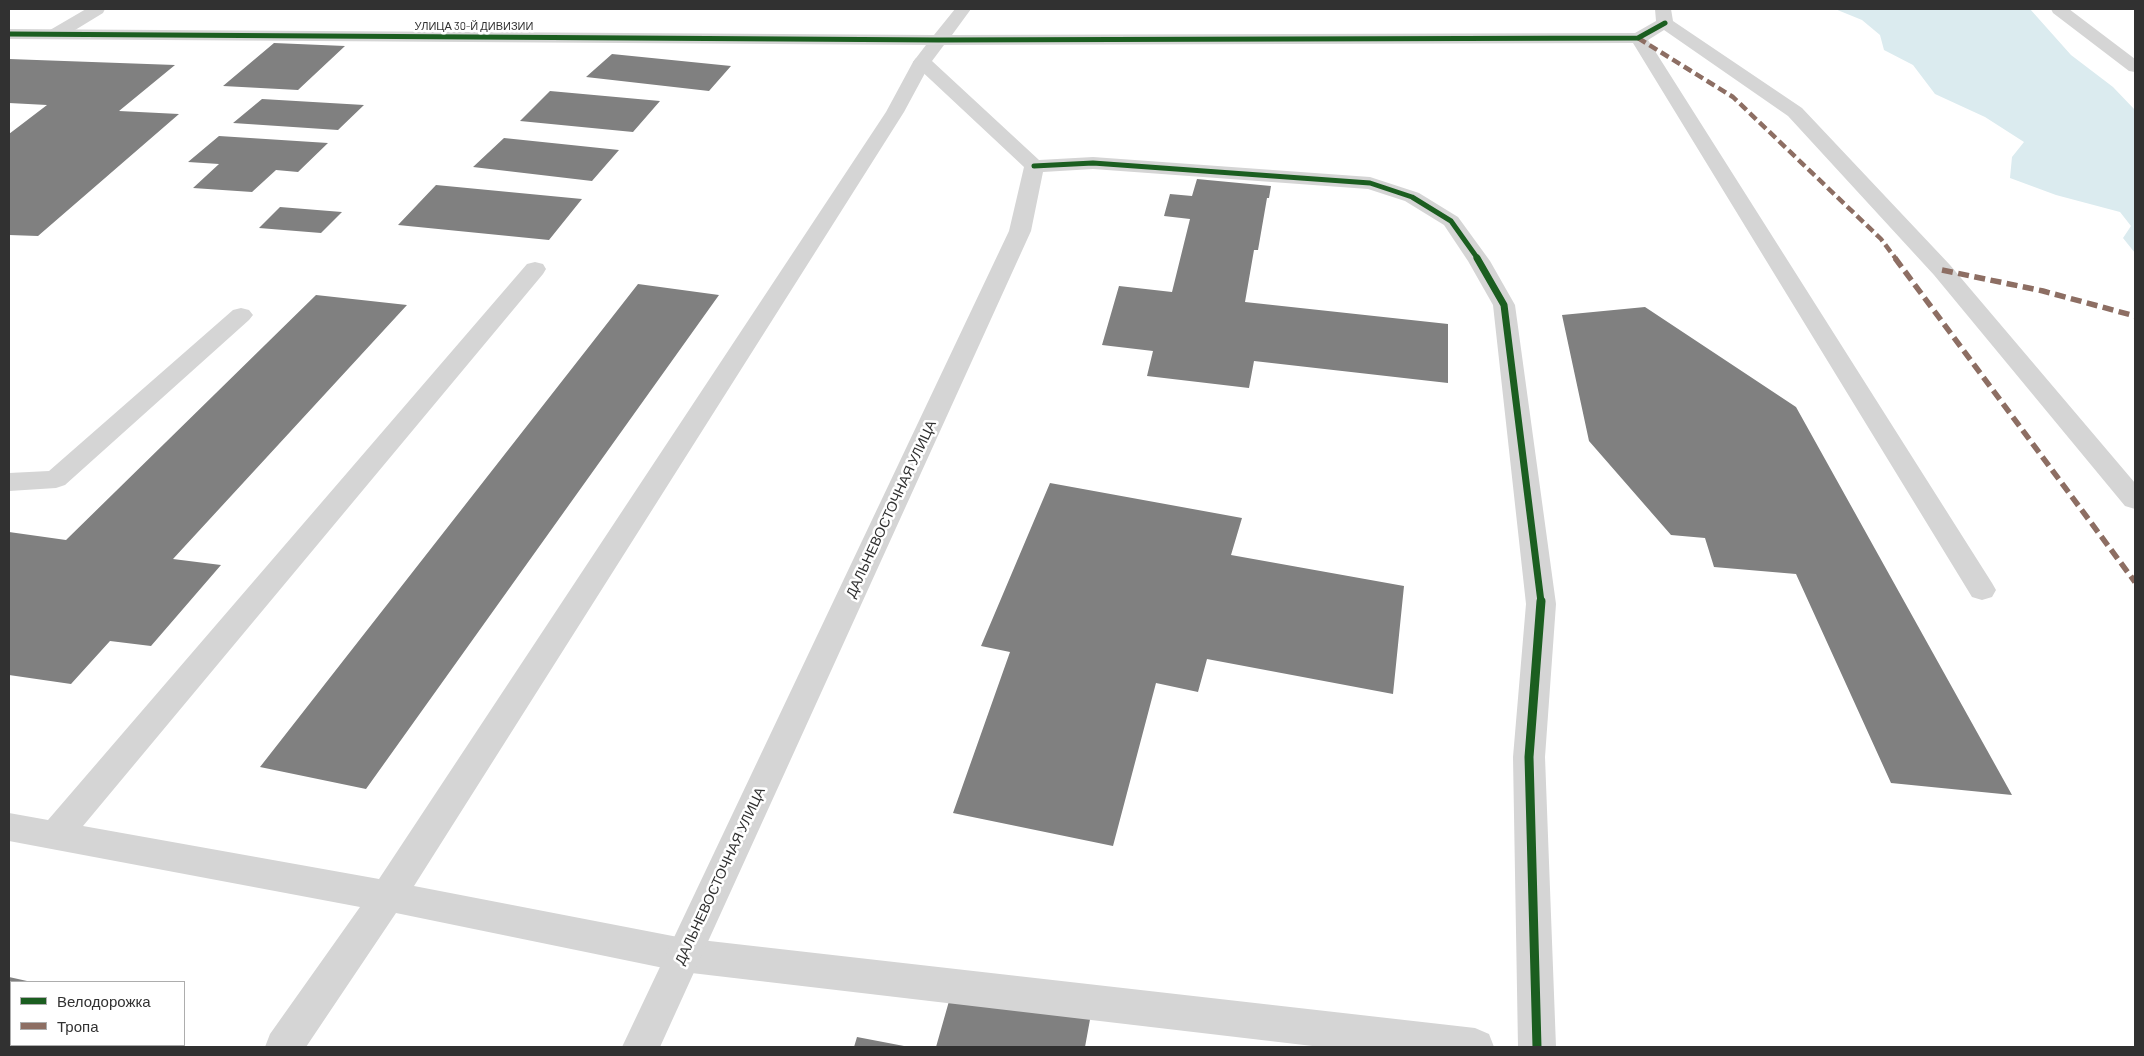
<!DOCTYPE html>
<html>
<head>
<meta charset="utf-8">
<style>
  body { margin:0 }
  #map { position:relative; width:2144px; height:1056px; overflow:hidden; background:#fff; font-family:Barlow,sans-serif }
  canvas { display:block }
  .frame { position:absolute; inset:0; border:10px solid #313131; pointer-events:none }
  .legend { position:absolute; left:10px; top:981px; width:175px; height:65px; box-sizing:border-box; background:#fff; border:1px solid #adadad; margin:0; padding:6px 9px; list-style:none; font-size:15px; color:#313131 }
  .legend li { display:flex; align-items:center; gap:10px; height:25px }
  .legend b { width:25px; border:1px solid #adadad }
</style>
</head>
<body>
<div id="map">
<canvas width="2144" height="1056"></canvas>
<div class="frame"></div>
<ul class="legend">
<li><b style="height:6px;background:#1b5e20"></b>Велодорожка</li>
<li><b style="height:6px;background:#8d6e63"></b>Тропа</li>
</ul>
</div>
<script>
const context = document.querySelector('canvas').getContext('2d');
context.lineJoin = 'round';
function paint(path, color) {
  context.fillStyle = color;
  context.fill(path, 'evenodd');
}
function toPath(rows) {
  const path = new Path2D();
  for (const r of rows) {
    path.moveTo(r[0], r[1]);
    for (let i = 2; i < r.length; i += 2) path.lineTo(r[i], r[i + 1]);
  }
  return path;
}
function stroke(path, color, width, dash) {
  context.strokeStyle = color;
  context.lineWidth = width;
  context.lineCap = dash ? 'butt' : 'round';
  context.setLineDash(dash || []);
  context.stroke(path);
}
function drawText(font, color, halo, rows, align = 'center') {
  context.font = font + ' Barlow,sans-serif';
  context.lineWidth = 5;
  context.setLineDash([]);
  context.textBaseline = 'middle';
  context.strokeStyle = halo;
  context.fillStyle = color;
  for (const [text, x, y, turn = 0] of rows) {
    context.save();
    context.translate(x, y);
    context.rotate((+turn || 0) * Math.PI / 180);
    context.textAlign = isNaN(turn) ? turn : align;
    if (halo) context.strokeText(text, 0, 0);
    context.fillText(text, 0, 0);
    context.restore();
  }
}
paint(toPath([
  [1835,9,2030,9,2071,55,2113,87,2135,110,2135,253,2123,238,2131,226,2120,212,2056,195,2010,178,2012,157,2024,142,1985,117,1935,94,1913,65,1884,50,1880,35,1862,20]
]), '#dbebef');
paint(toPath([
  [274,43,345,46,298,90,223,86],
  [612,54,731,66,709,91,586,77],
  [9,59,175,65,119,111,179,114,38,236,9,235,9,134,47,105,9,103],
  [550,91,660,101,633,132,520,121],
  [262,99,364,105,338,130,233,123],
  [219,136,328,143,298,172,276,170,252,192,193,188,219,164,188,162],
  [504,138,619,150,592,181,473,167],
  [1197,179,1271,186,1269,198,1267,198,1258,250,1254,250,1245,302,1448,324,1448,383,1254,361,1249,388,1147,376,1153,351,1102,345,1119,286,1172,292,1190,219,1164,216,1170,194,1192,196],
  [436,185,582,199,549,240,398,225],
  [280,207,342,212,321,233,259,228],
  [638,284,719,295,366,789,260,767],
  [316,295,407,305,173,559,221,565,151,646,110,641,71,684,9,675,9,532,66,540],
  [1645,307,1796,407,2012,795,1891,783,1796,574,1714,567,1705,538,1671,535,1589,441,1562,315],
  [1050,483,1242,518,1231,555,1404,586,1393,694,1207,659,1198,692,1156,683,1113,846,953,813,1010,652,981,646],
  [9,977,27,981,11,982,11,1045,59,1045,57,1047,9,1047],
  [953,987,1091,1014,1085,1047,936,1047],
  [857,1037,904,1046,904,1047,854,1047]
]), '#808080');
paint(toPath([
  [86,9,105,9,103,13,62,38,56,39,50,38,47,34,50,30,86,9],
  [2051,9,2069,9,2135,59,2135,72,2129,71,2053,13,2051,9],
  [922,57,928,58,931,62,904,112,414,886,683,938,1475,1028,1489,1034,1494,1047,1321,1047,683,972,396,913,306,1047,265,1047,270,1034,360,907,9,841,9,813,48,820,527,264,535,262,543,264,546,269,543,274,83,826,379,879,886,112,913,62,916,58,922,57],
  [241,308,249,310,253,315,249,320,65,485,56,488,9,491,9,473,49,471,233,310,241,308]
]), '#d5d5d5');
paint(toPath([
  [955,9,971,9,952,35,1635,33,1656,21,1655,9,1671,9,1673,21,1802,108,1950,265,2135,483,2135,509,2125,506,1934,275,1788,116,1664,30,1648,40,1992,583,1996,590,1992,597,1982,600,1972,597,1633,43,944,45,932,61,1039,160,1093,157,1370,177,1419,193,1458,217,1490,261,1515,305,1556,604,1545,757,1556,1047,1518,1047,1513,757,1526,604,1493,305,1468,261,1444,225,1405,201,1368,189,1093,169,1043,172,1031,231,660,1047,622,1047,1009,231,1024,167,916,66,913,62,926,45,9,39,9,29,934,35,955,9]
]), '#d5d5d5');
stroke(toPath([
  [1638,38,1733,97,1881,239,1896,259]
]), '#8d6e63', 4.5, [9, 4.5]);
stroke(toPath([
  [1895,258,2135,582],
  [1942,270,2043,291,2135,316]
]), '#8d6e63', 5.5, [11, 5.5]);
stroke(toPath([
  [9,34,939,40,1638,38,1665,23],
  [1034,166,1093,163,1370,183,1412,197,1451,221,1478,259]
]), '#1b5e20', 5);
stroke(toPath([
  [1477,258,1504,305,1541,602]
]), '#1b5e20', 7);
stroke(toPath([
  [1537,1047,1529,757,1541,601]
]), '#1b5e20', 9);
drawText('11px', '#313131', '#fff', [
  ["УЛИЦА 30-Й ДИВИЗИИ",474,26]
]);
drawText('14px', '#313131', '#fff', [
  ["ДАЛЬНЕВОСТОЧНАЯ УЛИЦА",891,509,-65],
  ["ДАЛЬНЕВОСТОЧНАЯ УЛИЦА",720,876,-65]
]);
</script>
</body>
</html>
